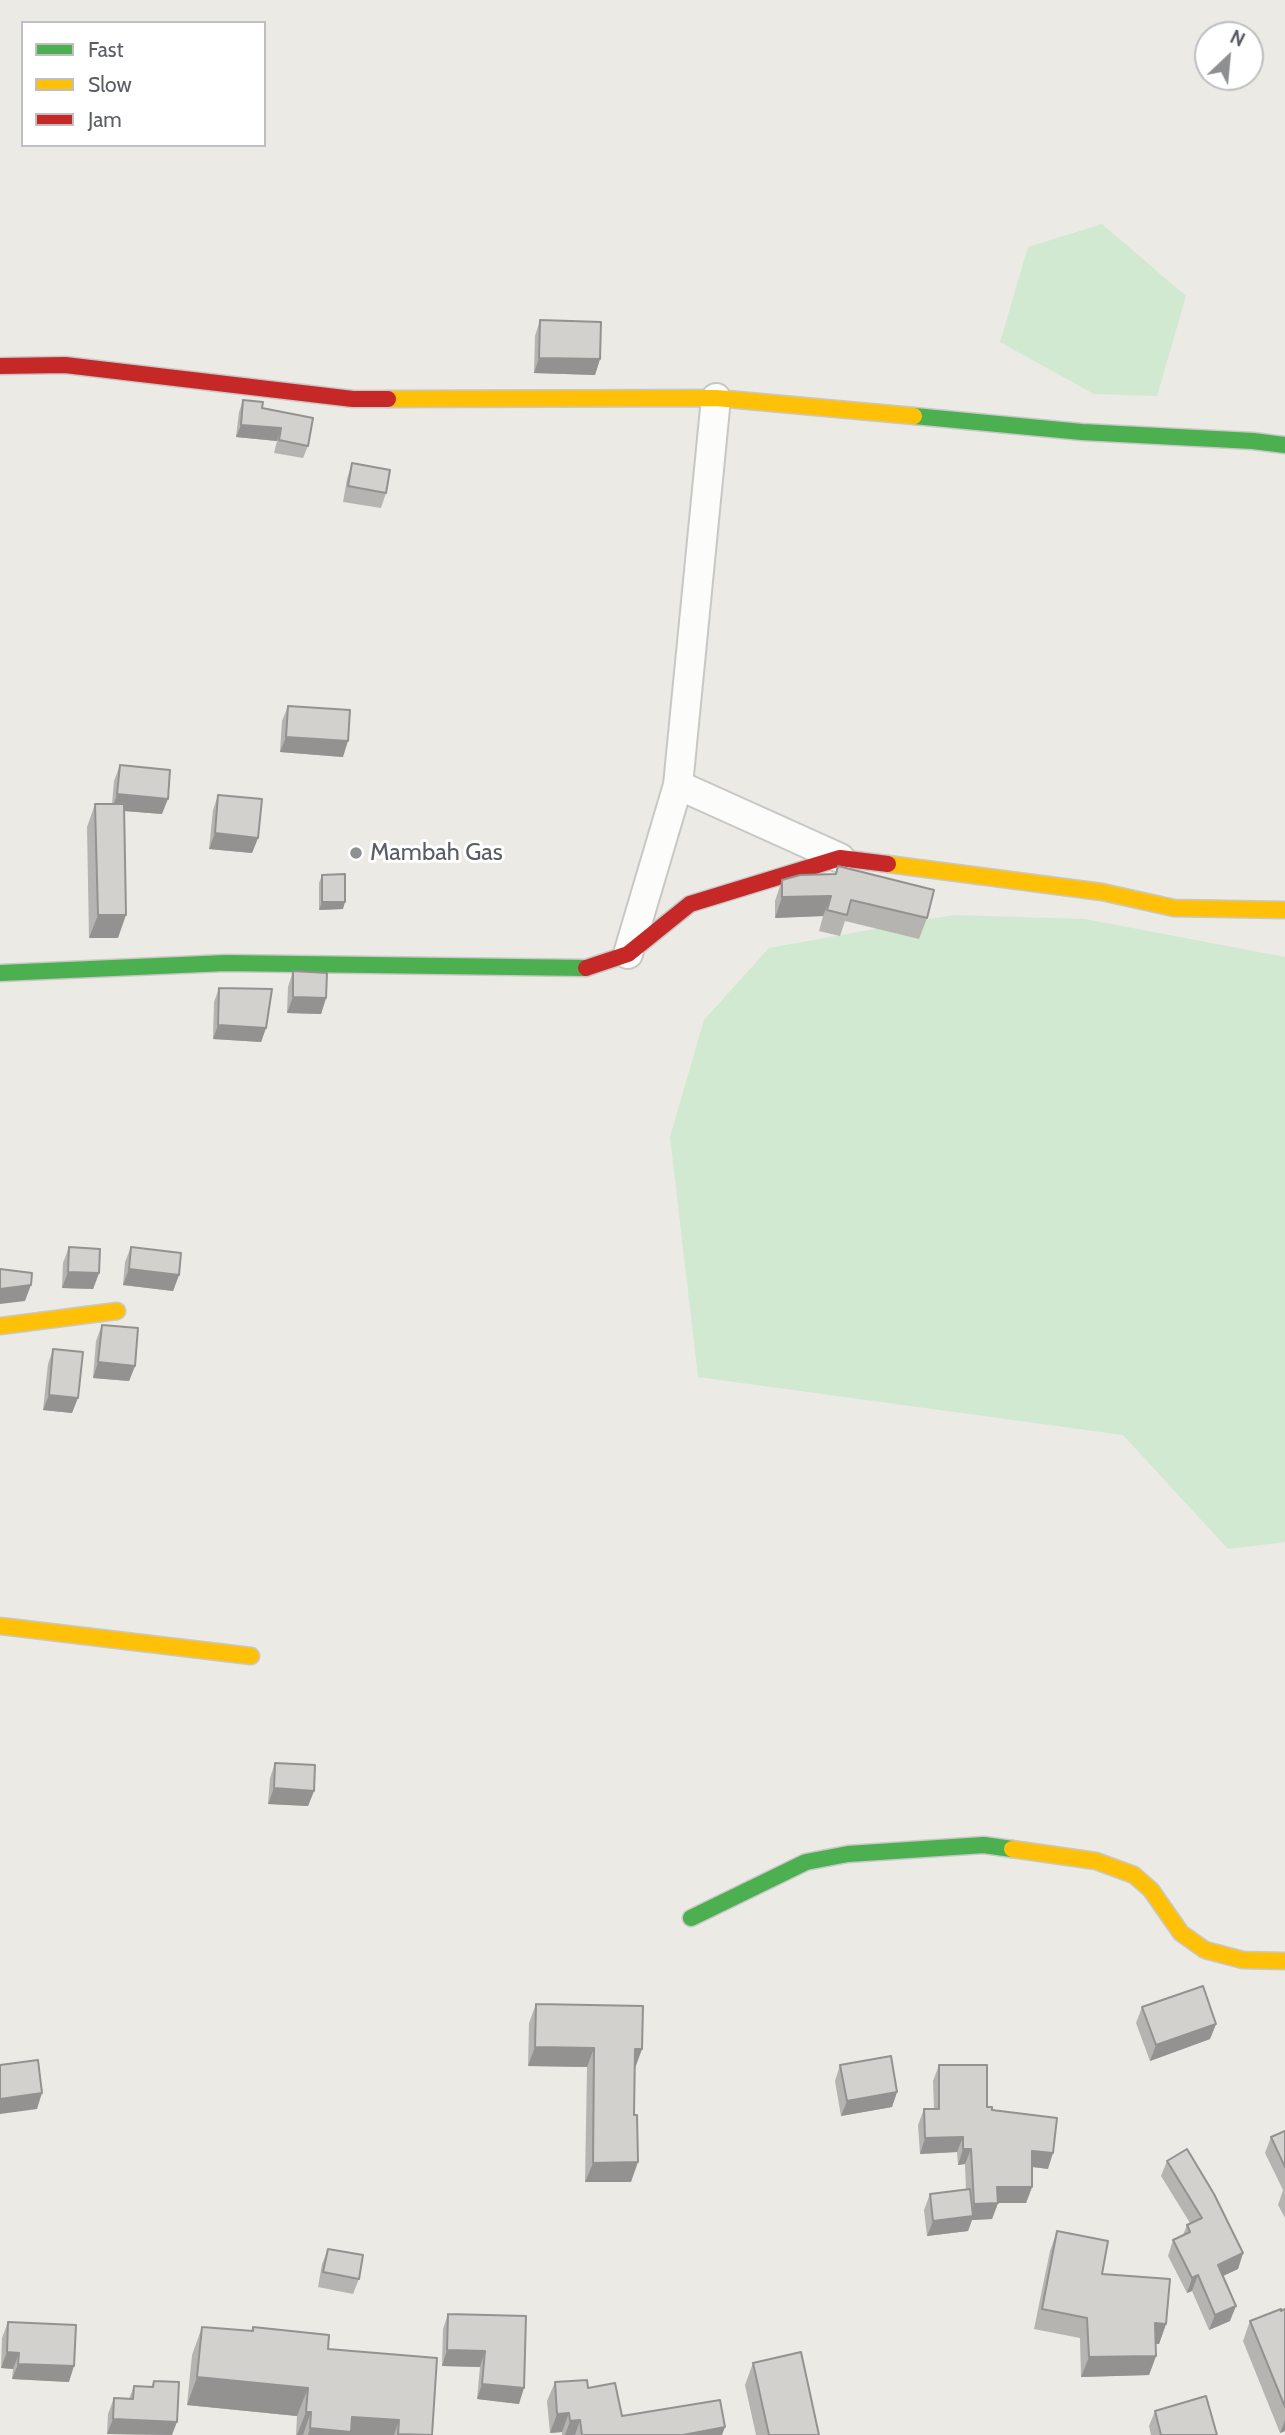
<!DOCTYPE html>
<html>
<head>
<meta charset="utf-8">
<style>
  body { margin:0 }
  #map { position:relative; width:1285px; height:2435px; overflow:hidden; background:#ebeae5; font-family:Cabin,sans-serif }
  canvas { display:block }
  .legend { position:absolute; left:21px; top:21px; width:245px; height:126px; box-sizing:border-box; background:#fff; border:2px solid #bdbfc1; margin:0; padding:9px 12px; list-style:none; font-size:21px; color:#5a5e64 }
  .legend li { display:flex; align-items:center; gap:14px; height:35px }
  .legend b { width:35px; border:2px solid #bdbfc1 }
  .north { position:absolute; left:1194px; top:21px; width:70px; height:70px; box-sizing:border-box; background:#fff; border:2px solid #bdbfc1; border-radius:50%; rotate:26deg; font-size:19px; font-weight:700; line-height:28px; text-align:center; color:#5a5e64 }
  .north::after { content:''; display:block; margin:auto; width:24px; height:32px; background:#8d8f91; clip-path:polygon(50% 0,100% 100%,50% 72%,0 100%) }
</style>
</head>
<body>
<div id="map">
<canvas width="1285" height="2435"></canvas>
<ul class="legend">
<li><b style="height:9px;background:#4caf50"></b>Fast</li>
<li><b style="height:9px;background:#ffc107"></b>Slow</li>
<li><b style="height:9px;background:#c62828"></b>Jam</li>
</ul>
<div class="north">N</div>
</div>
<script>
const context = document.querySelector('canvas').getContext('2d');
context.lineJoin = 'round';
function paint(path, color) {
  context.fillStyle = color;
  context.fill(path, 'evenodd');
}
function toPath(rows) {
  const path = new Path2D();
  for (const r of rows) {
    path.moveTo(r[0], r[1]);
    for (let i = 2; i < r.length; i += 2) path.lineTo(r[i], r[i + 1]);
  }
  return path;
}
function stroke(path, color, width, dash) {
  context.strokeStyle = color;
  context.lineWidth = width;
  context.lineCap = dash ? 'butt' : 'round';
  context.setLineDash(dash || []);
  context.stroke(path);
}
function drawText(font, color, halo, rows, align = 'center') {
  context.font = font + ' Cabin,sans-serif';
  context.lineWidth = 6;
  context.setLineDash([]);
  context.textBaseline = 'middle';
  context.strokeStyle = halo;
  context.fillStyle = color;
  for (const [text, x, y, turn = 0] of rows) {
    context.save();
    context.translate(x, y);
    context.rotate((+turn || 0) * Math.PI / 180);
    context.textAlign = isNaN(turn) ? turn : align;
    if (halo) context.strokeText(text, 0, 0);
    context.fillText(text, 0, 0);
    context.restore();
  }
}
paint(toPath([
  [1102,224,1186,296,1157,396,1094,394,1000,342,1028,247],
  [953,915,1085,919,1285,957,1285,1542,1228,1549,1123,1435,698,1377,670,1137,704,1020,769,948]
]), '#d1e9d0');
const street = toPath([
  [678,785,840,858],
  [628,954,678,785,716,398]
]);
const fast = toPath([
  [914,416,1082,432,1253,441,1285,445],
  [0,973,226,963,586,968],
  [691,1918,806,1862,848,1854,984,1845,1012,1849]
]);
const slow = toPath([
  [388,399,716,398,914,416],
  [888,864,1102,892,1174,908,1285,910],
  [0,1326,117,1311],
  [0,1626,251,1656],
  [1012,1849,1096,1861,1134,1875,1151,1890,1181,1933,1205,1950,1243,1960,1285,1961]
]);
const jam = toPath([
  [0,366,65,365,353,399,388,399],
  [586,968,628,954,690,904,840,858,888,864]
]);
stroke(street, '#c7c7c6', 32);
stroke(fast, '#c7c8c7', 19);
stroke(slow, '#c7c8c7', 19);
stroke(jam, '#c7c8c7', 19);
stroke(street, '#fcfcfb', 28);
stroke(fast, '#4caf50', 16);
stroke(slow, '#ffc107', 16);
stroke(jam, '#c62828', 16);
paint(toPath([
  [540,320,600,359,595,375,534,373,535,336],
  [243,400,262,408,308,446,303,458,274,453,277,441,236,437,239,412],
  [352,463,386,493,381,508,343,502,347,479],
  [288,706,343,757,280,752,282,721],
  [120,765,162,814,124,811,118,938,89,938,87,827,95,804,112,804,114,781],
  [218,795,258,838,252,853,209,849,213,810],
  [838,866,927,918,919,939,845,921,840,936,819,931,823,916,775,918,775,901,782,880,835,874],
  [322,875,343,909,319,910,319,883],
  [293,971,326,998,321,1014,287,1013,288,987],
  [219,988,266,1028,261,1042,213,1039,214,1002],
  [69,1247,99,1273,93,1289,62,1288,63,1263],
  [131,1247,179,1275,173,1291,123,1285,125,1262],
  [102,1325,135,1366,129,1381,93,1378,96,1341],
  [53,1349,72,1413,43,1410,48,1364],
  [275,1763,314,1791,308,1806,268,1804,270,1778],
  [536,2004,642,2049,635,2068,634,2068,634,2115,631,2182,585,2182,587,2067,528,2066,529,2023],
  [1142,2007,1216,2024,1210,2039,1150,2061,1136,2023],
  [840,2065,897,2092,892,2107,841,2116,835,2081],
  [939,2065,992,2110,1048,2169,1032,2167,1032,2187,1026,2203,998,2203,992,2219,972,2220,968,2231,927,2236,924,2210,930,2194,966,2190,965,2164,958,2165,957,2152,920,2154,918,2125,924,2109,934,2109,933,2081],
  [1285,2131,1285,2218,1278,2205,1283,2190,1265,2153,1271,2137],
  [1167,2161,1243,2253,1238,2269,1223,2276,1230,2321,1209,2330,1192,2291,1187,2293,1168,2256,1173,2240,1183,2235,1187,2225,1190,2223,1161,2176],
  [1057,2231,1102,2274,1166,2324,1159,2344,1155,2344,1156,2356,1149,2375,1081,2377,1080,2338,1034,2329,1050,2251],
  [328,2249,359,2279,353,2294,318,2287,322,2264],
  [1285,2309,1285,2431,1280,2433,1243,2341,1250,2321],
  [448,2314,526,2316,519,2404,477,2399,480,2367,442,2366,443,2329],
  [8,2322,69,2382,12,2379,13,2369,1,2368,2,2338],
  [202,2327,251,2331,253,2327,328,2349,432,2435,296,2435,297,2416,187,2405,192,2355],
  [753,2363,819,2435,756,2435,745,2385],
  [154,2381,172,2435,107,2434,108,2414,114,2398,129,2399,134,2386,151,2387],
  [555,2382,588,2388,622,2416,722,2435,562,2435,562,2432,550,2433,547,2401],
  [1155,2411,1217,2435,1151,2435,1149,2426]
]), '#b5b4b1');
paint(toPath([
  [539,358,600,359,595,375,534,373],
  [241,425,281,428,277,441,236,437],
  [286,737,348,741,343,757,280,752],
  [117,794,168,799,162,814,112,810],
  [215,833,258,838,252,853,209,849],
  [831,896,823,916,775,918,782,897],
  [322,902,345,902,343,909,319,910],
  [98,915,126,915,118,938,89,938],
  [293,997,326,998,321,1014,287,1013],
  [218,1025,266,1028,261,1042,213,1039],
  [129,1269,179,1275,173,1291,123,1285],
  [68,1272,99,1273,93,1289,62,1288],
  [31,1285,25,1301,0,1304,0,1289],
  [98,1362,135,1366,129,1381,93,1378],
  [49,1395,78,1398,72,1413,43,1410],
  [274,1788,314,1791,308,1806,268,1804],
  [1216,2024,1210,2039,1150,2061,1156,2045],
  [535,2047,594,2048,587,2067,528,2066],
  [635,2049,642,2049,635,2068,628,2068],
  [897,2092,892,2107,841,2116,847,2101],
  [42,2093,37,2109,0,2114,0,2099],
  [963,2137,957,2152,920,2154,925,2138],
  [963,2149,971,2149,965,2164,958,2165],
  [1032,2151,1053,2153,1048,2169,1026,2166],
  [638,2162,631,2182,585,2182,593,2163],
  [997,2187,1032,2187,1026,2203,992,2203],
  [998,2203,992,2219,972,2220,968,2231,927,2236,933,2221,969,2216,974,2204],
  [1243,2253,1238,2269,1212,2281,1218,2265],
  [1198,2275,1192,2291,1187,2293,1192,2278],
  [1236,2306,1230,2321,1209,2330,1215,2315],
  [1155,2323,1166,2324,1159,2344,1147,2343],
  [447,2350,485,2351,480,2367,442,2366],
  [7,2352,19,2353,13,2369,1,2368],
  [1156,2356,1149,2375,1081,2377,1089,2357],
  [18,2364,74,2366,69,2382,12,2379],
  [197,2377,308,2388,297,2416,187,2405],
  [482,2384,524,2388,519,2404,477,2399],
  [306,2412,311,2412,303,2435,297,2435],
  [569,2413,562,2432,550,2433,557,2414],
  [352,2417,399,2420,394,2435,308,2435,310,2428],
  [113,2419,177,2422,172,2435,107,2434],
  [580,2420,575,2435,565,2435,570,2421],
  [1285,2420,1285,2431,1280,2433],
  [725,2427,722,2435,683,2435,683,2434]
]), '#939290');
const building = toPath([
  [540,320,601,322,600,359,539,358,540,320],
  [243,400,263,402,262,408,313,418,308,446,279,440,281,428,241,425,243,400],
  [352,463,390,470,386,493,348,486,352,463],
  [288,706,350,710,348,741,286,737,288,706],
  [120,765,170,770,168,799,117,794,120,765],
  [218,795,262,799,258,838,215,833,218,795],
  [95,804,124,804,126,915,98,915,95,804],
  [838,866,934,890,927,918,851,900,847,915,827,910,831,896,782,897,782,880,800,875,836,874,838,866],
  [345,874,345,902,322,902,322,875,345,874],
  [293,971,327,973,326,998,293,997,293,971],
  [219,988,272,989,266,1028,218,1025,219,988],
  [69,1247,100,1249,99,1273,68,1272,69,1247],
  [131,1247,181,1253,179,1275,129,1269,131,1247],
  [0,1269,32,1273,31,1285,0,1289,0,1269],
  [102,1325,138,1328,135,1366,98,1362,102,1325],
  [53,1349,83,1352,78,1398,49,1395,53,1349],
  [275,1763,315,1765,314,1791,274,1788,275,1763],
  [1203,1986,1216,2024,1156,2045,1142,2007,1203,1986],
  [536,2004,643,2006,642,2049,635,2049,634,2115,637,2115,638,2162,593,2163,594,2048,535,2047,536,2004],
  [891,2056,897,2092,847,2101,840,2065,891,2056],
  [38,2060,42,2093,0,2099,0,2065,38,2060],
  [939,2065,987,2065,987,2107,992,2107,992,2110,1057,2118,1053,2153,1032,2151,1032,2187,997,2187,998,2203,974,2204,971,2149,963,2149,963,2137,925,2138,924,2109,939,2109,939,2065],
  [1285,2131,1285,2167,1271,2137,1285,2131],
  [1187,2149,1214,2194,1243,2253,1218,2265,1236,2306,1215,2315,1198,2275,1192,2278,1173,2240,1190,2232,1187,2225,1202,2218,1167,2161,1187,2149],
  [970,2189,973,2216,933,2221,930,2194,970,2189],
  [1057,2231,1108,2241,1102,2274,1170,2279,1166,2324,1155,2323,1156,2356,1089,2357,1087,2318,1042,2309,1057,2231],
  [328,2249,363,2255,359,2279,323,2272,328,2249],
  [1281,2309,1281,2311,1285,2309,1285,2407,1250,2321,1281,2309],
  [448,2314,526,2316,524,2388,482,2384,485,2351,447,2350,448,2314],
  [8,2322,76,2325,74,2366,18,2364,19,2353,7,2352,8,2322],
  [202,2327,253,2331,253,2327,329,2335,328,2349,437,2358,432,2435,398,2434,399,2420,352,2417,351,2432,310,2428,311,2412,306,2412,308,2388,197,2377,202,2327],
  [801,2352,819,2435,769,2435,753,2363,801,2352],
  [587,2380,588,2388,615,2383,622,2416,720,2400,725,2427,683,2435,582,2435,580,2420,570,2421,569,2413,557,2414,555,2382,587,2380],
  [154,2381,179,2382,177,2422,113,2419,114,2398,133,2399,134,2386,153,2387,154,2381],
  [1206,2396,1217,2435,1161,2435,1155,2411,1206,2396]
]);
paint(building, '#d2d1ce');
stroke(building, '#939290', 2);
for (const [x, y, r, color] of [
  [356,853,7,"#8d8f91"]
]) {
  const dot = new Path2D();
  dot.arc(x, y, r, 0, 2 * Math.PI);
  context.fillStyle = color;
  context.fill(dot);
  stroke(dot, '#fff', 2.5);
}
drawText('24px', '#5a5e64', '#fff', [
  ["Mambah Gas",370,853]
], 'left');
</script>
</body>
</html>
